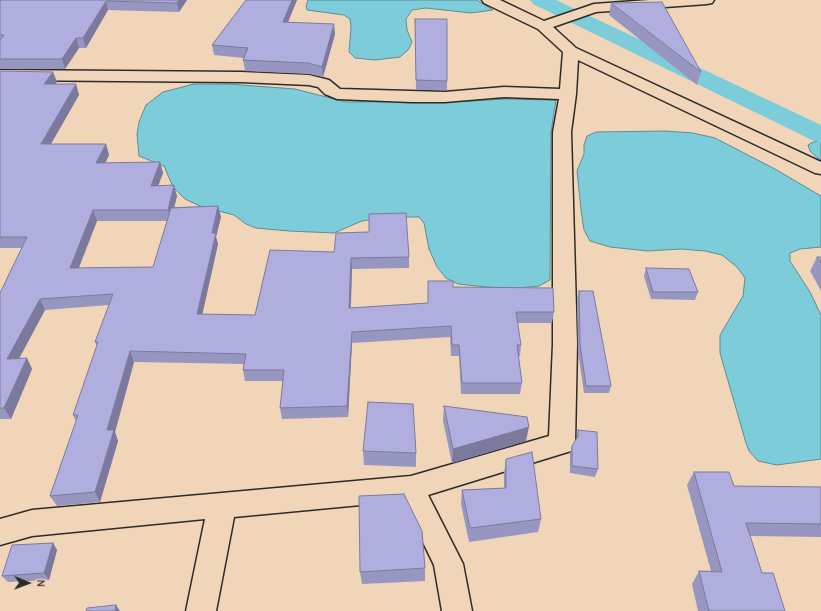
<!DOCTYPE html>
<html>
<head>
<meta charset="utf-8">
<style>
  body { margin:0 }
  #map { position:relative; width:821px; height:611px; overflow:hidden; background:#f1d5b8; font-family:"Comic Neue",sans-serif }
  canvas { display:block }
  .north { position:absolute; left:8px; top:563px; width:40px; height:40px; -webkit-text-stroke:3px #f1d5b8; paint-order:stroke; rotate:91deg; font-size:11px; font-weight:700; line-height:16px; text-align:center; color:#2b2b2b }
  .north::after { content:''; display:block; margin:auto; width:14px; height:18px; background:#2b2b2b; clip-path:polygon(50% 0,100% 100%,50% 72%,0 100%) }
</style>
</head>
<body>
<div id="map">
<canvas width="821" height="611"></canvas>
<div class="north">N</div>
</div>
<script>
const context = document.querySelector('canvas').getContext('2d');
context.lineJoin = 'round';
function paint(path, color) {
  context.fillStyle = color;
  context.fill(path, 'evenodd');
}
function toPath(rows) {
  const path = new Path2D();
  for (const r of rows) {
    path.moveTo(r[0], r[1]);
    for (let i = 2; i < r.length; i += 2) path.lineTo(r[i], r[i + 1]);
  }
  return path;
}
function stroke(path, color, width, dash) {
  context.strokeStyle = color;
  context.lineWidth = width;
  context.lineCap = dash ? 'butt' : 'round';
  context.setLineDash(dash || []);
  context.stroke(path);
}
const water = toPath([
  [308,0,477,0,493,10,471,13,426,8,412,10,406,19,407,30,412,42,408,50,400,57,375,60,355,58,349,52,351,28,350,19,344,15,307,10,306,6,308,0],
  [194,84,228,84,295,89,346,102,471,101,506,99,556,100,551,132,550,280,539,286,507,289,458,284,446,278,437,267,429,249,424,223,419,217,387,217,362,221,334,233,289,231,256,228,246,224,234,215,200,206,185,199,173,187,164,166,139,156,137,134,139,122,146,105,163,92,194,84],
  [665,131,693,133,715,138,775,169,821,196,821,247,800,249,790,253,790,261,810,292,821,315,821,459,777,465,758,461,749,451,746,443,720,353,720,335,743,296,745,278,737,267,722,255,705,251,681,249,648,251,610,247,590,241,584,230,581,210,577,171,584,154,584,145,587,136,596,132,665,131],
  [821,141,821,161,810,151,808,145,813,142,821,141]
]);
paint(water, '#7dccda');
stroke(water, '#5c8c94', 1);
paint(toPath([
  [530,0,556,0,821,125,821,143,812,140,533,4,530,0]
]), '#7dccda');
const minor = toPath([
  [482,0,500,0,544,21,594,4,649,0,714,0,712,3,707,4,596,12,553,27,576,48,821,162,821,174,815,173,578,60,576,94,571,132,577,344,575,443,571,451,428,495,463,564,472,611,442,611,434,565,403,501,234,517,216,611,186,611,205,519,32,536,0,545,0,519,32,510,411,476,549,436,553,344,553,132,559,99,504,97,445,102,411,102,337,99,325,94,318,87,309,85,241,82,0,80,0,70,241,72,309,75,329,80,340,89,445,92,504,87,560,89,563,52,538,29,484,3,482,0]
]);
stroke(minor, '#2b2b2b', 3);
paint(minor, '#f1d5b8');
paint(toPath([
  [0,0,187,0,179,12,108,10,86,48,79,48,65,69,0,69],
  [246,0,297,0,288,22,335,34,323,77,309,74,245,71,243,60,244,58,214,55,212,45],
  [611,3,701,72,697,85,609,15],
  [415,19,447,81,447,90,416,90],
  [0,71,53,72,57,82,55,84,76,84,79,95,51,144,106,144,109,155,105,163,160,162,163,173,158,186,177,196,174,207,218,206,221,217,216,237,218,244,202,314,255,315,270,250,409,257,409,268,352,269,351,308,428,303,428,281,453,287,554,312,552,323,517,323,521,345,520,356,518,356,522,383,520,394,461,394,459,356,451,356,450,337,352,343,348,417,282,419,280,408,283,381,245,381,243,370,244,364,134,362,115,432,118,441,100,502,57,506,50,496,76,421,73,415,97,346,95,342,109,305,45,310,19,358,27,358,32,369,11,419,0,419,0,293,22,248,0,248],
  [97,221,167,221,153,267,79,268],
  [817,257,821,257,821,291,810,271],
  [646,268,698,292,695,300,651,299,644,276],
  [579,291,611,386,609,393,584,393,578,352,577,299],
  [444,406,526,441,452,463,443,421],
  [578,430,598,469,595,477,570,473,570,453,572,446,577,439],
  [363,451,416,453,416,467,364,465],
  [506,459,541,519,538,532,469,542,461,504,462,490,504,488,504,473],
  [694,472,734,486,821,487,821,537,750,536,762,573,785,611,698,611,692,584,699,571,711,571,687,485],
  [53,543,57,550,49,580,8,582,2,576],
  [425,568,425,581,362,584,360,572]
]), '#9796c0');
paint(toPath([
  [179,0,187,0,179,12,177,3],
  [292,0,297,0,284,32,283,22],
  [106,1,108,10,86,48,83,38],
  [334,24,335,34,323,77,322,67],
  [76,38,79,48,65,69,62,59],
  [53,72,57,82,48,95,44,84],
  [76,84,79,95,45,154,41,144],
  [106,144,109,155,100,174,96,163],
  [160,162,163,173,154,197,151,186],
  [174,185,177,196,171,221,168,210],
  [218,206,221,217,216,237,218,244,200,325,197,314,212,233],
  [93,210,97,221,74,279,70,268],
  [351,258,352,269,350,319,349,308],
  [40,299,45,310,13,370,7,359],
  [352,332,352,343,348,417,347,406],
  [130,351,134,362,115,432,118,441,100,502,95,492,107,430],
  [27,358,32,369,11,419,4,408],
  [529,427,526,441,452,463,453,449],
  [53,543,57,550,49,580,44,573],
  [116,605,120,611,115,611]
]), '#7b7a9c');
const building = toPath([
  [0,0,179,0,177,3,106,1,83,38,76,38,62,59,0,59,0,40,4,35,0,35,0,0],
  [246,0,292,0,283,22,334,24,322,67,308,63,243,60,248,48,212,45,246,0],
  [662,2,701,72,611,3,662,2],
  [415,19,447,19,447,81,416,80,415,19],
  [0,71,53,72,44,84,76,84,41,144,106,144,96,163,160,162,151,186,174,185,168,210,93,210,70,268,153,267,171,208,218,206,212,233,216,233,197,314,255,315,270,250,334,252,336,233,369,232,369,214,406,213,409,257,351,258,349,308,428,303,428,281,453,281,453,287,553,288,554,312,516,312,521,345,517,345,522,383,462,383,459,345,452,345,451,326,352,332,347,406,280,408,284,370,243,370,246,354,130,351,107,430,114,430,95,492,50,496,78,415,73,415,98,342,95,342,113,294,40,299,7,359,27,358,4,408,0,408,0,293,27,237,0,237,0,71],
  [817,257,821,257,821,263,817,257],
  [646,268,689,269,698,292,653,292,646,268],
  [579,291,593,291,611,386,586,386,580,344,579,291],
  [368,402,413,404,416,453,363,451,368,402],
  [444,406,527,417,529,427,453,449,444,406],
  [578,430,597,432,598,469,572,466,572,446,578,436,578,430],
  [532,452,541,519,470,528,462,490,506,488,506,459,532,452],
  [694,472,729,472,734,486,821,487,821,524,746,523,762,573,773,573,785,611,709,611,699,571,722,572,694,472],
  [404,494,422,531,425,568,360,572,359,496,404,494],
  [53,543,44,573,2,576,12,545,53,543],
  [116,605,115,611,86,611,87,608,116,605]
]);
paint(building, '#b0aedf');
stroke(building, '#7b7a9c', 1);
</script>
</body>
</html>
